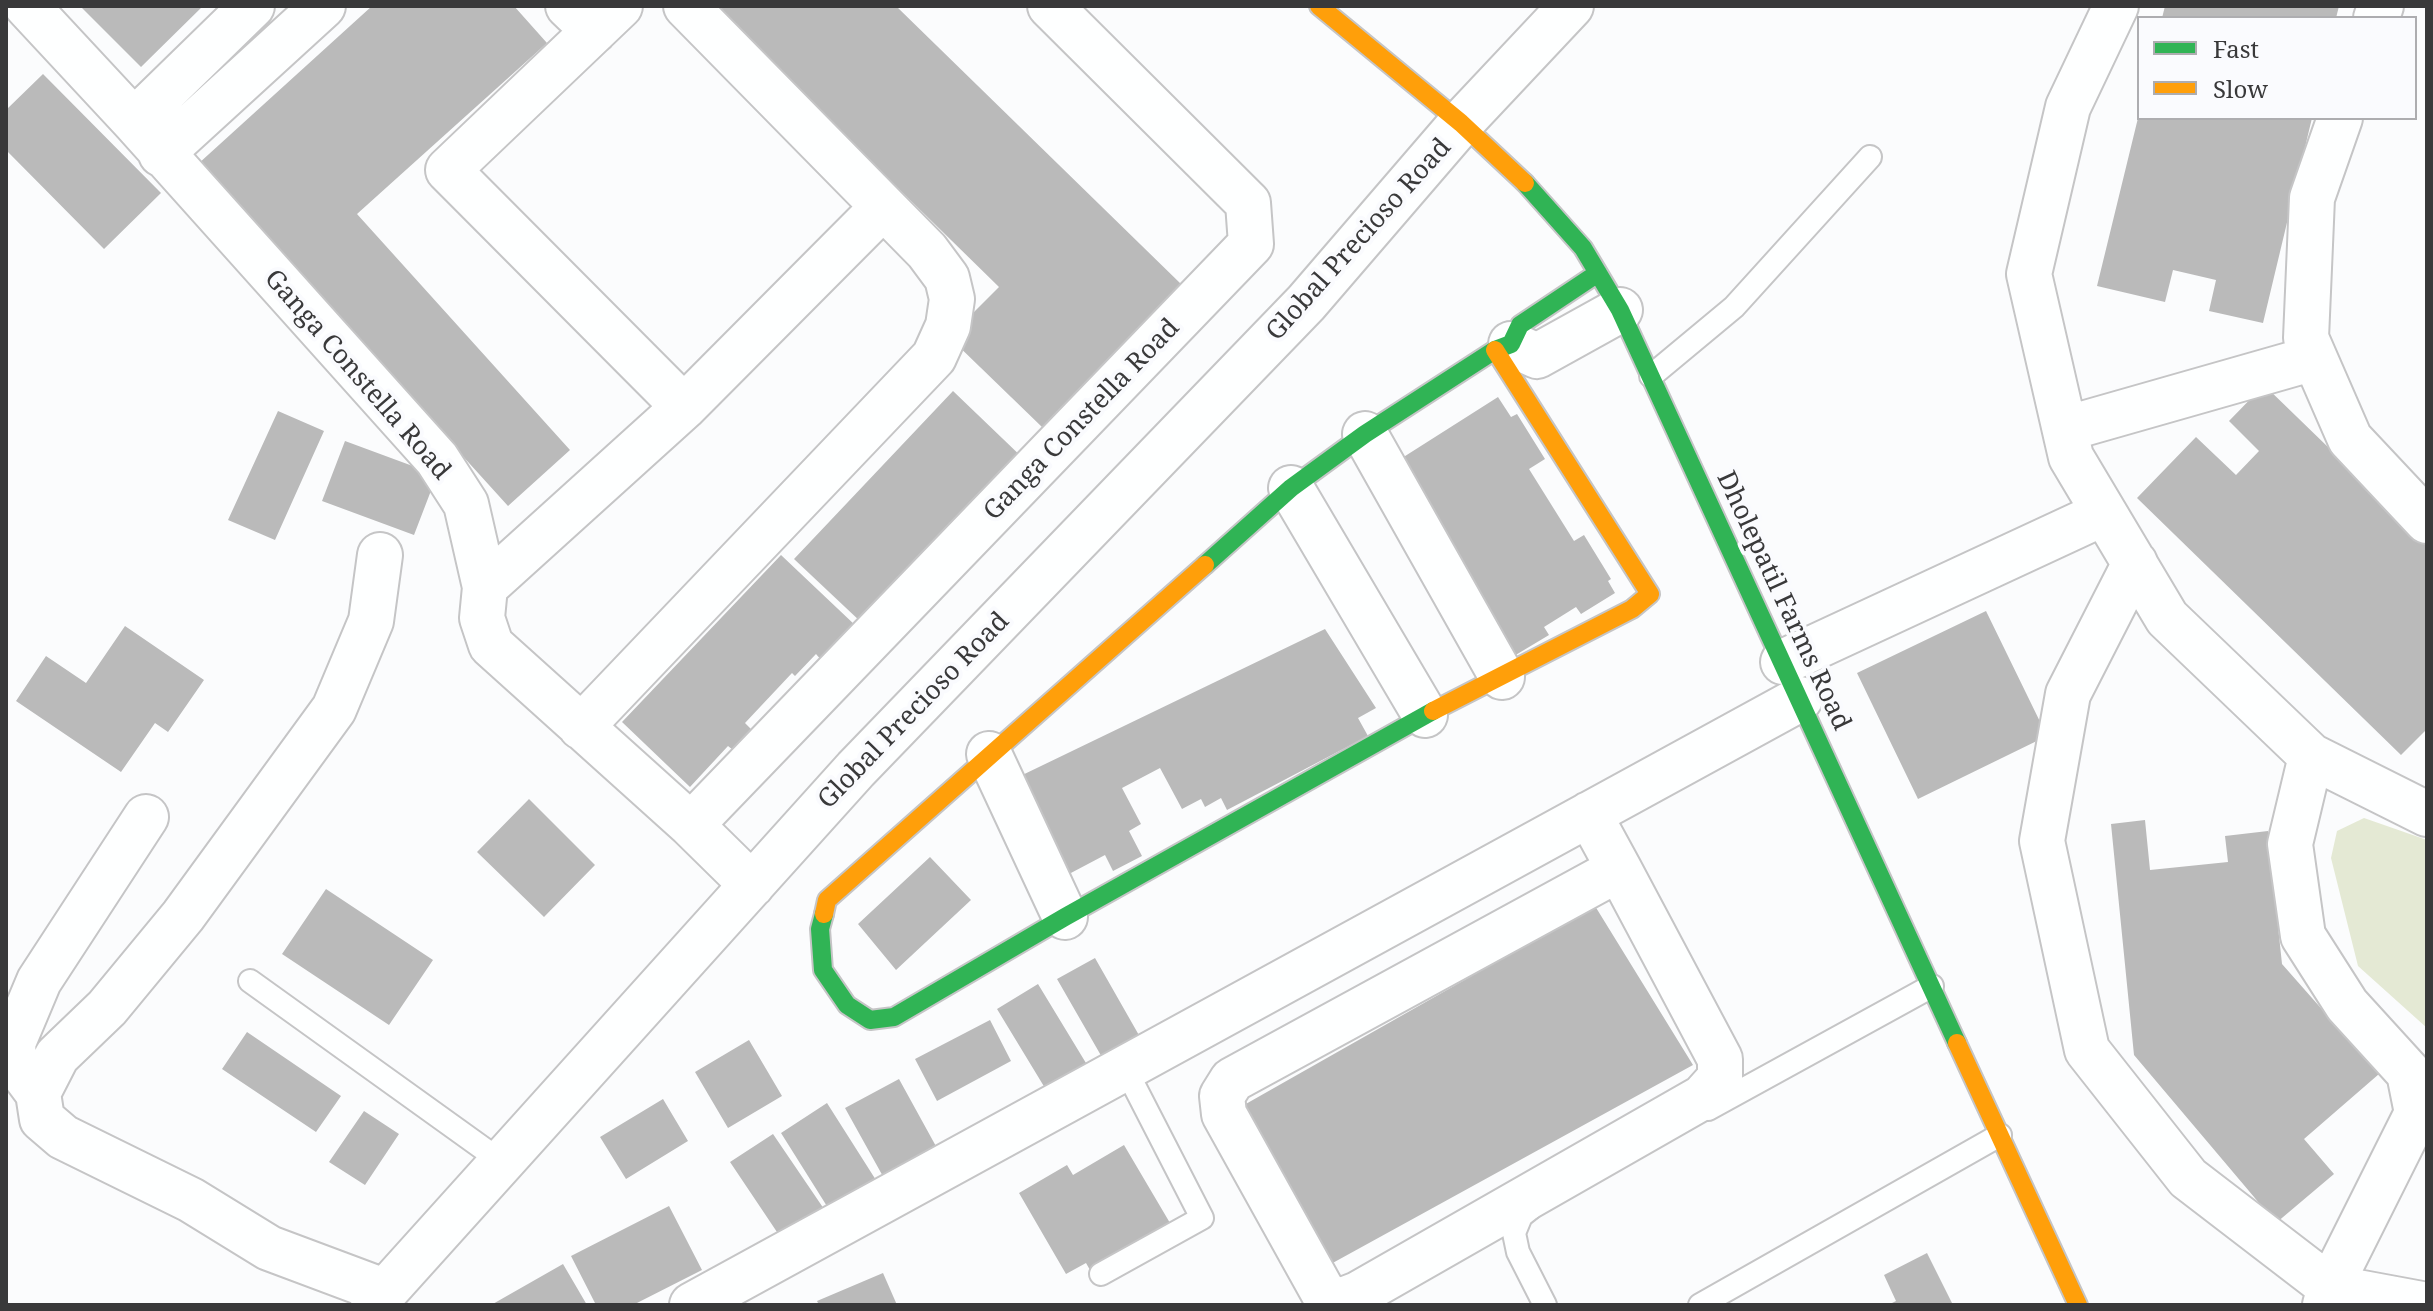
<!DOCTYPE html>
<html>
<head>
<meta charset="utf-8">
<style>
  body { margin:0 }
  #map { position:relative; width:2433px; height:1311px; overflow:hidden; background:#fbfcfd; font-family:"Noto Serif",serif }
  canvas { display:block }
  .frame { position:absolute; inset:0; border:8px solid #39393a; pointer-events:none }
  .legend { position:absolute; left:2137px; top:16px; width:280px; height:104px; box-sizing:border-box; background:#fafbfe; border:2px solid #adadb0; margin:0; padding:10px 14px; list-style:none; font-size:24px; color:#39393a }
  .legend li { display:flex; align-items:center; gap:16px; height:40px }
  .legend b { width:40px; border:2px solid #adadb0 }
</style>
</head>
<body>
<div id="map">
<canvas width="2433" height="1311"></canvas>
<div class="frame"></div>
<ul class="legend">
<li><b style="height:10px;background:#30b455"></b>Fast</li>
<li><b style="height:10px;background:#ff9f0a"></b>Slow</li>
</ul>
</div>
<script>
const context = document.querySelector('canvas').getContext('2d');
context.lineJoin = 'round';
function paint(path, color) {
  context.fillStyle = color;
  context.fill(path, 'evenodd');
}
function toPath(rows) {
  const path = new Path2D();
  for (const r of rows) {
    path.moveTo(r[0], r[1]);
    for (let i = 2; i < r.length; i += 2) path.lineTo(r[i], r[i + 1]);
  }
  return path;
}
function stroke(path, color, width, dash) {
  context.strokeStyle = color;
  context.lineWidth = width;
  context.lineCap = dash ? 'butt' : 'round';
  context.setLineDash(dash || []);
  context.stroke(path);
}
function drawText(font, color, halo, rows, align = 'center') {
  context.font = font + ' "Noto Serif",serif';
  context.lineWidth = 8;
  context.setLineDash([]);
  context.textBaseline = 'middle';
  context.strokeStyle = halo;
  context.fillStyle = color;
  for (const [text, x, y, turn = 0] of rows) {
    context.save();
    context.translate(x, y);
    context.rotate((+turn || 0) * Math.PI / 180);
    context.textAlign = isNaN(turn) ? turn : align;
    if (halo) context.strokeText(text, 0, 0);
    context.fillText(text, 0, 0);
    context.restore();
  }
}
paint(toPath([
  [2364,818,2427,840,2427,1028,2358,966,2331,858,2337,831]
]), '#e4e9d4');
paint(toPath([
  [80,6,203,6,141,67],
  [372,6,514,6,547,43,357,214,570,450,508,506,198,164],
  [712,6,896,6,1181,284,1042,427,949,337,999,287],
  [2165,6,2287,7,2339,6,2336,18,2162,18],
  [43,74,161,193,104,249,6,150,6,110],
  [2138,118,2312,118,2263,323,2209,311,2216,280,2173,270,2165,302,2097,286],
  [2264,385,2427,543,2427,729,2401,755,2137,498,2196,437,2236,475,2259,451,2229,421],
  [953,391,1027,462,967,513,964,510,917,559,862,623,794,559],
  [1498,397,1511,417,1517,414,1545,459,1529,469,1574,541,1584,535,1611,579,1608,581,1615,593,1581,614,1576,607,1544,627,1549,635,1514,656,1402,458],
  [278,411,324,431,275,540,228,520],
  [345,441,437,475,414,535,322,501],
  [781,555,856,626,822,661,816,654,795,676,792,673,745,723,752,730,733,750,728,746,690,787,622,722],
  [1986,611,2047,736,1918,799,1857,673],
  [125,626,204,680,168,732,155,723,121,772,16,701,46,656,86,683],
  [1325,629,1376,708,1358,718,1368,736,1227,810,1221,798,1205,807,1201,799,1182,809,1160,768,1122,788,1141,824,1129,831,1142,856,1113,871,1105,855,1069,874,1012,780],
  [529,799,595,865,544,917,477,852],
  [2145,820,2150,870,2228,862,2225,836,2268,831,2282,964,2379,1074,2304,1139,2334,1174,2276,1223,2134,1055,2111,824],
  [930,857,971,900,896,970,858,924],
  [326,889,433,960,389,1025,282,954],
  [1595,906,1693,1065,1329,1265,1244,1105],
  [1095,958,1140,1037,1103,1059,1057,979],
  [1038,984,1089,1068,1048,1093,997,1009],
  [990,1020,1011,1061,937,1101,915,1059],
  [247,1032,341,1096,316,1132,222,1069],
  [749,1040,782,1096,728,1128,695,1072],
  [899,1079,943,1159,890,1189,845,1108],
  [663,1099,688,1141,626,1179,600,1137],
  [827,1103,881,1188,835,1219,781,1133],
  [364,1111,399,1134,365,1185,329,1162],
  [773,1134,824,1209,781,1238,730,1162],
  [1124,1145,1170,1223,1090,1270,1086,1263,1066,1274,1019,1193,1067,1165,1073,1175],
  [669,1206,702,1270,633,1305,596,1305,571,1256],
  [1927,1253,1953,1305,1888,1305,1896,1301,1884,1275],
  [563,1264,587,1305,491,1305],
  [883,1273,897,1305,819,1305,817,1301]
]), '#bababa');
const lane = toPath([
  [1651,376,1734,307,1870,157],
  [250,981,502,1162],
  [1708,1109,1932,986],
  [1531,1208,1521,1216,1514,1233,1518,1252,1545,1305],
  [1101,1274,1202,1218,1125,1068],
  [1700,1305,2000,1135]
]);
const street = toPath([
  [27,6,134,121,437,459,466,504,485,587,482,618,491,645,691,825],
  [568,6,594,31],
  [620,6,448,170,684,407],
  [2116,6,2068,107,2029,274,2071,457,2167,618,2311,756,2427,814],
  [2376,18,2381,6],
  [2340,118,2312,198,2306,338,2350,439,2427,521],
  [134,121,252,6],
  [161,154,323,6],
  [1511,344,1537,356,1620,310],
  [2065,429,2314,358],
  [1365,434,1502,677],
  [1291,488,1425,715],
  [380,555,371,621,334,709,183,916,107,1008,57,1056,38,1093,42,1119,63,1137,191,1200,269,1248,384,1291],
  [2135,563,2068,694,2042,841,2087,1050,2188,1178,2330,1287,2427,1305],
  [485,587,684,407,883,207],
  [1783,662,2104,513],
  [581,727,934,357,948,326,952,299,947,278,927,251,686,6],
  [989,754,1065,917],
  [2311,756,2290,844,2303,936,2347,1005,2409,1073,2417,1113,2330,1287,2325,1305],
  [1589,814,1619,869,1720,1059,1720,1078,1703,1097,1358,1294,1340,1301,1324,1294,1224,1114,1222,1096,1232,1080,1619,869],
  [752,885,691,825,1251,244,1248,203,1050,6],
  [38,1093,14,1061,13,1043,39,981,146,817],
  [373,1305,856,769,1306,303,1461,123,1571,6],
  [692,1305,1800,699]
]);
const fast = toPath([
  [1525,183,1583,248,1620,310,1957,1043],
  [1205,565,1291,488,1365,434,1495,350,1511,344,1520,325,1598,273],
  [824,914,820,929,823,970,847,1005,870,1020,894,1017,1065,917,1433,711]
]);
const slow = toPath([
  [1319,6,1461,123,1525,183],
  [1433,711,1632,609,1650,594,1495,350],
  [824,914,827,900,1205,565],
  [1957,1043,2078,1305]
]);
stroke(lane, '#c5c5c6', 26);
stroke(street, '#c5c5c6', 48);
stroke(fast, '#c5c5c6', 22);
stroke(slow, '#c5c5c6', 22);
stroke(lane, '#feffff', 22);
stroke(street, '#feffff', 44);
stroke(fast, '#30b455', 18);
stroke(slow, '#ff9f0a', 18);
drawText('26px', '#39393a', '#fafbfe', [
  ["Global Precioso Road",1359,240,-48],
  ["Ganga Constella Road",357,375,49],
  ["Ganga Constella Road",1082,420,-46],
  ["Dholepatil Farms Road",1783,601,65],
  ["Global Precioso Road",914,711,-46]
]);
</script>
</body>
</html>
